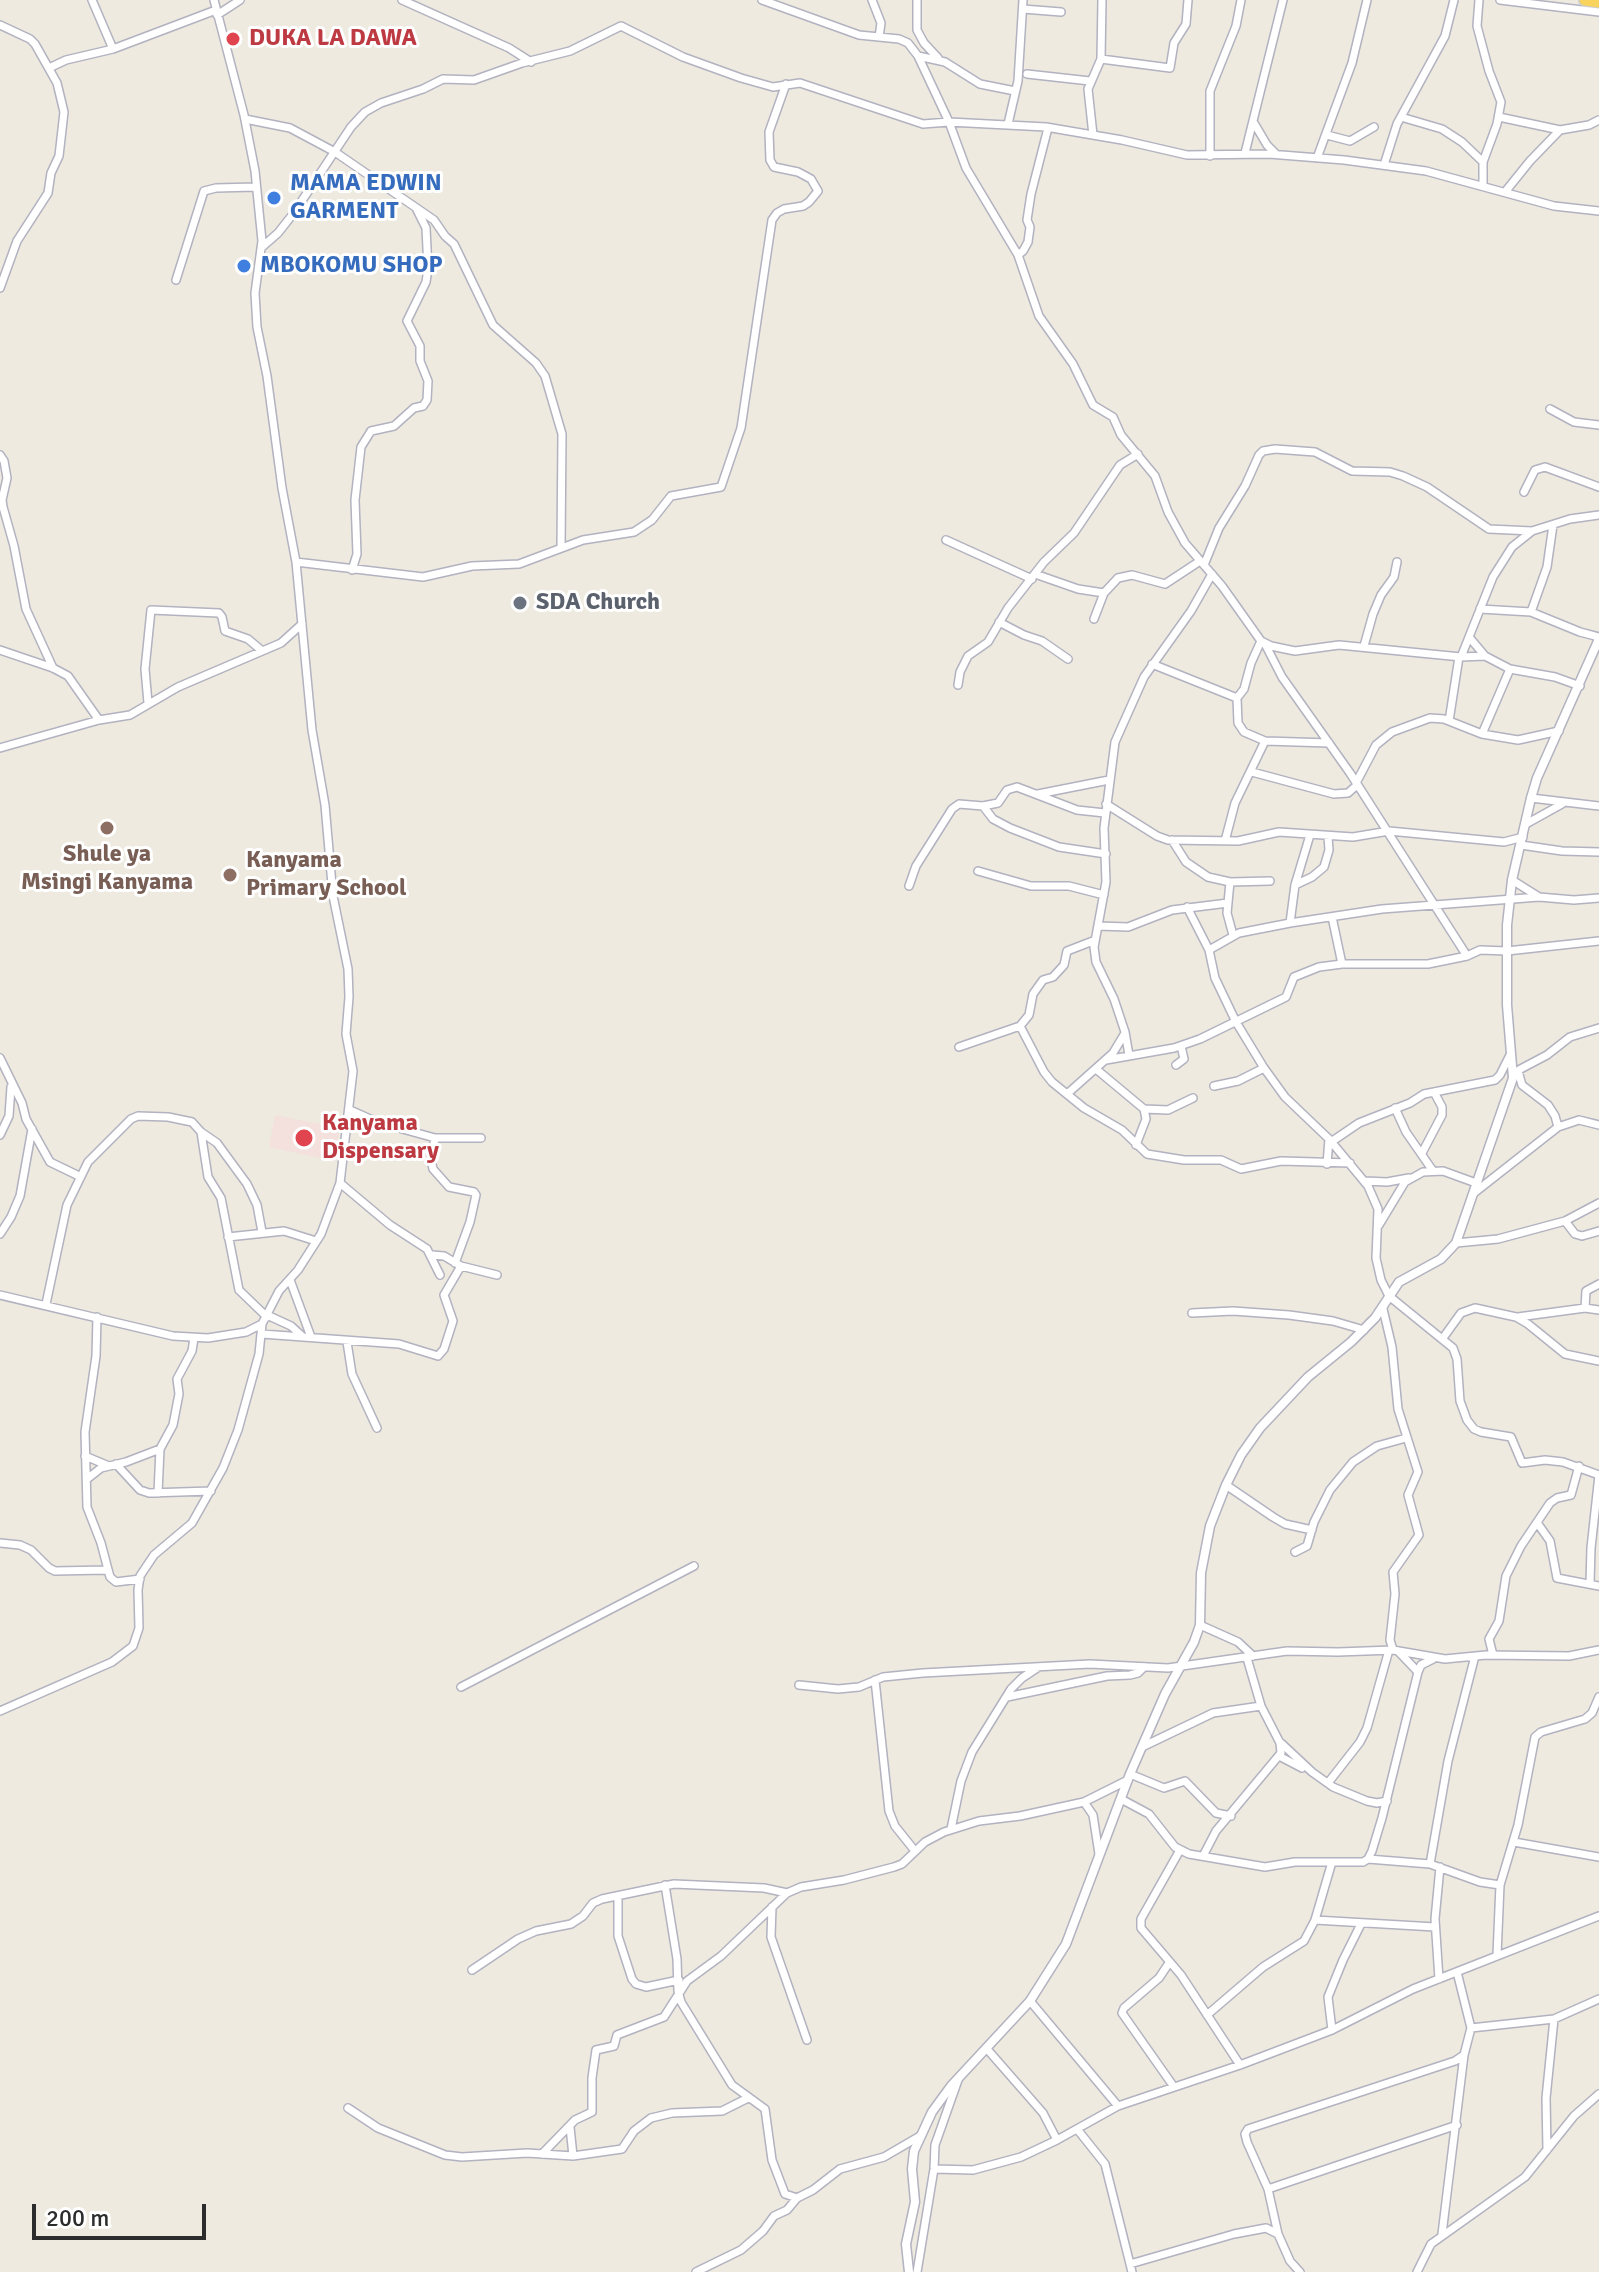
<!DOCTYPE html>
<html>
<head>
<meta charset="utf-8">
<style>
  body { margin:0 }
  #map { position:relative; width:1599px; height:2272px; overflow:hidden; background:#eeeadf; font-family:Signika,sans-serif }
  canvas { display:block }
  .scale { position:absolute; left:32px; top:2204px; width:174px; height:36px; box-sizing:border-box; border:4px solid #2c2c2c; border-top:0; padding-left:10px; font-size:24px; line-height:28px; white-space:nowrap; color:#2c2c2c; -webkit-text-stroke:6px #fff; paint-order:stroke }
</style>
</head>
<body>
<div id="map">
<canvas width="1599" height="2272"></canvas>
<div class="scale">200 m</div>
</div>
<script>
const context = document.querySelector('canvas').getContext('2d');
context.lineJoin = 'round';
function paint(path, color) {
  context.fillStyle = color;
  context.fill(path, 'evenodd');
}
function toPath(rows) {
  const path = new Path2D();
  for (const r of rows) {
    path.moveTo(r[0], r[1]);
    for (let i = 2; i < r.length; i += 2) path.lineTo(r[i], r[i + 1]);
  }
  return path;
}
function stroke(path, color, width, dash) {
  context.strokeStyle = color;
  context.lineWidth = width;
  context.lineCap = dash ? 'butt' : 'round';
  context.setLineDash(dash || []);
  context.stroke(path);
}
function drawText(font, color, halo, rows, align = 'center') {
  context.font = font + ' Signika,sans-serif';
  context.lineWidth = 6;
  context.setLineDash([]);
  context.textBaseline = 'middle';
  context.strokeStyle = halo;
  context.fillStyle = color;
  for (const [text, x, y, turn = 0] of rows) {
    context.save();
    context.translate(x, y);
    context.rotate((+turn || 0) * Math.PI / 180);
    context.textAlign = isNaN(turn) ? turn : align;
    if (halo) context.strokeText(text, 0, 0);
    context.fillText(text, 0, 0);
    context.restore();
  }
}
paint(toPath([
  [275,1115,340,1128,333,1161,269,1147]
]), '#f4e0dd');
const minor = toPath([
  [92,0,113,49],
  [402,0,509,48,531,62],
  [762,0,859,35,899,39,908,43,918,56,949,122,966,168,1018,255,1039,316,1073,364,1093,405,1113,417,1121,435,1155,476,1168,512,1185,543,1222,586,1261,641,1271,646,1295,651,1339,645,1461,657,1485,656,1510,669,1555,677,1580,686],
  [872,0,881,23,879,37],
  [917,0,917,30,924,43,938,58],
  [1479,0,1477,26,1489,71,1501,102,1497,124,1483,162,1483,186],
  [1500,0,1599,12],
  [1023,9,1061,12],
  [217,15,240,0],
  [0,25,30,39,35,44,57,83,64,112,59,156,51,173,48,193,17,241,0,288],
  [918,56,945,62,980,84,1015,91],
  [1101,59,1170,68,1174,43,1186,24,1188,0],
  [49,68,66,60,113,49,216,10],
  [1027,74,1090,81],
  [1401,117,1442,129,1462,142,1483,162],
  [1499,117,1560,130],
  [245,119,290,128,335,152,434,220,445,236,454,244,493,325,536,363,545,376,562,434,561,548],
  [1254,123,1267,145,1276,154],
  [1008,124,1018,81,1023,0],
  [1093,135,1088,89,1101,59,1102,0],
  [1327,135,1350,141,1374,127],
  [1245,153,1283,0],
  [1210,156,1210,91,1236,26,1241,0],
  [1317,158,1352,63,1367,0],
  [1384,165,1397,124,1445,36,1454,0],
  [1505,192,1530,161,1560,130,1589,125,1599,120],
  [262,247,278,233,293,214,351,127,365,112,381,103,423,89,443,79,474,80,522,63,570,51,621,26,683,57,741,78,773,87,800,83,923,124,949,122,1046,127,1122,140,1187,155,1269,154,1344,160,1426,171,1554,206,1599,211],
  [1018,255,1023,251,1028,242,1030,227,1027,220,1031,194,1048,128],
  [176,280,204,191,216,188,255,187],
  [1550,409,1574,422,1599,425],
  [0,455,4,461,7,478,2,500,3,507,14,546,26,609,53,668],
  [1524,492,1535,470,1545,467,1599,487],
  [946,540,1032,579],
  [296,562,423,577,472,566,519,564,583,540,634,532,652,520,671,496,721,487,741,428,772,220,777,213,784,209,803,206,809,202,818,191,811,179,798,172,774,167,770,160,769,132,786,84],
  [1204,565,1219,528,1245,486,1259,455,1263,451,1275,449,1315,452,1352,471,1390,472,1403,476,1427,487,1489,529,1532,531],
  [352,570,357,554,355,500,361,447,371,431,394,426,414,408,423,406,427,400,428,381,420,361,420,346,407,321,426,282,428,269,426,228,416,208],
  [1035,574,1078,589,1104,593],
  [1480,609,1531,612,1580,632,1599,637],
  [1531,612,1547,567,1553,525],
  [1094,619,1104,593,1118,578,1132,575,1165,584,1200,561],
  [999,622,1024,635,1042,641,1068,659],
  [1469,637,1485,656],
  [1265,644,1282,677,1350,773,1467,956],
  [1364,646,1373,614,1381,595,1394,577,1397,562],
  [0,650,53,668,68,676,99,720],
  [1461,657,1493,577,1512,547,1532,531,1570,519,1599,515],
  [1152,664,1237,698,1244,689,1251,663,1261,641],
  [958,685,960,672,968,656,988,642,1008,608,1044,562,1074,533,1120,465,1138,454],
  [1237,698,1238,723,1244,732,1265,741,1329,743],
  [148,703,145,669,151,610,219,613,222,617,225,631,248,639,261,650],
  [1449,721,1459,657],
  [1482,734,1510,669],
  [0,748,99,720,130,715,178,687,281,643,302,624],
  [1252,772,1334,794,1348,793,1357,785],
  [1356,783,1376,745,1392,732,1430,718,1444,719,1482,734,1518,740,1559,731],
  [1038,794,1109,780],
  [1531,798,1599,806],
  [1106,804,1157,836,1168,840,1238,841,1279,832,1353,837,1389,831,1504,842,1523,837],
  [983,806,993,819,1010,828,1059,847,1106,854],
  [1526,824,1562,804],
  [1172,840,1186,862,1208,877,1230,882,1270,881],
  [1225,841,1235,803,1265,741],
  [1521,845,1562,851,1599,852],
  [978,871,1031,886,1069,886,1104,895],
  [1512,880,1539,897,1574,900,1599,898],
  [1230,882,1227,913,1233,935],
  [1295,885,1312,877,1324,867,1329,850,1328,837],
  [909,886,916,866,952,809,959,804,983,806,998,803,1007,790,1017,787,1077,810,1105,813],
  [1187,907,1209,950,1215,978,1236,1022,1264,1068,1285,1097,1329,1139,1368,1186,1378,1209,1376,1258,1381,1280,1389,1296,1453,1348,1457,1359,1460,1401,1467,1420,1474,1429,1481,1432,1511,1437,1522,1463,1545,1460,1563,1462,1599,1475],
  [1332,917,1342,964],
  [1290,923,1295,885,1310,835],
  [1098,926,1128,927,1172,910,1228,903],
  [1209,950,1239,933,1290,923,1382,909,1539,897],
  [1020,1026,1044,1072,1052,1082,1084,1108,1122,1130,1147,1154,1184,1160,1221,1160,1241,1169,1281,1161,1350,1163],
  [959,1047,1020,1026,1029,1015,1033,994,1043,980,1053,977,1064,965,1067,951,1093,941],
  [1129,1055,1125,1032,1114,999,1096,962,1094,947,1106,882,1104,828,1115,742,1144,677,1191,611,1212,574],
  [0,1058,22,1103,26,1119,50,1162,79,1176],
  [1106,1060,1174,1048,1200,1039,1286,997,1294,977,1319,967,1342,964,1428,964,1467,956,1480,950,1507,951,1599,941],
  [1176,1065,1184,1059,1181,1046],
  [1096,1069,1144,1109,1168,1110,1193,1098],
  [1518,1071,1522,1085,1548,1105,1555,1116,1558,1127],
  [1513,1073,1547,1055,1570,1037,1599,1028],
  [1214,1086,1238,1081,1264,1068],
  [1067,1094,1113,1053,1125,1033],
  [1395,1108,1406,1132,1433,1171],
  [350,1110,377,1122,435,1138,481,1138],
  [201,1132,217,1143,247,1184,257,1205,262,1232],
  [0,1135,9,1116,11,1087],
  [435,1138,431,1160,433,1169,449,1187,474,1192,476,1195,470,1222,455,1263],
  [1331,1142,1359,1123,1410,1103,1424,1094,1495,1080,1500,1075,1510,1055],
  [1136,1145,1146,1119,1144,1109],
  [1422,1153,1442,1115,1442,1107,1434,1092],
  [1327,1164,1329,1139],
  [1365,1181,1387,1182,1409,1178],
  [340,1183,390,1225,427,1249,440,1275],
  [1474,1193,1558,1127,1579,1120,1599,1125],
  [1565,1221,1575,1234,1582,1236,1599,1231],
  [1379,1225,1405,1182,1423,1172,1443,1171,1476,1183],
  [0,1234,11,1217,20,1196,32,1129],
  [228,1237,284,1231,316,1241],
  [1456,1243,1498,1239,1565,1221,1599,1203],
  [432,1255,444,1256,461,1266,497,1275],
  [290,1280,311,1337],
  [0,1295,173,1336,208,1338,246,1332,262,1324,279,1291,298,1270,321,1234,340,1183,353,1071,346,1034,349,997,348,969,333,896,325,805,312,730,296,562,282,488,267,376,257,327,255,293,262,241,255,171,244,115,214,0],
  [46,1304,67,1205,88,1162,131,1119,138,1116,168,1117,192,1122,201,1132,208,1177,221,1198,239,1290,267,1317],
  [1585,1308,1586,1291,1599,1284],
  [1383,1309,1392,1347,1398,1409,1418,1472,1408,1495,1419,1535,1393,1572,1395,1594,1390,1640,1393,1650],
  [1192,1313,1233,1311,1289,1315,1333,1321,1364,1330],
  [267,1315,291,1326,302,1336],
  [97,1317,96,1356,85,1432,87,1507,101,1543,110,1577,116,1582,140,1579],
  [1518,1317,1585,1308,1599,1310],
  [262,1334,399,1344,438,1356,444,1349,453,1321,444,1295,461,1266],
  [1443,1338,1461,1313,1475,1308,1516,1317,1528,1324,1565,1354,1599,1361],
  [347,1342,352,1374,377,1428],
  [85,1456,109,1466],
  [116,1464,140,1490,149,1493,211,1491],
  [87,1479,101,1468,126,1462,160,1449],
  [1226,1485,1273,1517,1285,1524,1312,1530],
  [158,1493,160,1449,173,1425,179,1394,177,1379,192,1351,194,1338],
  [1538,1524,1550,1541,1557,1578,1599,1586],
  [0,1543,20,1545,31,1550,49,1568,55,1571,106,1570],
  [1295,1552,1307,1546,1314,1522,1330,1490,1353,1462,1377,1446,1406,1438],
  [1590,1583,1591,1548,1599,1475],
  [1200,1625,1238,1642,1253,1656],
  [1399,1652,1418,1672],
  [1493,1655,1489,1639,1499,1621,1506,1576,1521,1546,1550,1503,1557,1498,1571,1495,1579,1466],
  [875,1680,889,1811,895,1826,915,1851],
  [799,1685,838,1689,859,1687,883,1677,923,1673,1090,1664,1168,1668,1287,1651,1338,1652,1393,1650,1445,1659,1486,1655,1569,1656,1599,1650],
  [461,1687,694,1566],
  [1007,1697,1107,1676,1130,1675,1138,1673,1144,1667],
  [0,1711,112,1662,133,1646,139,1628,138,1590,140,1576,154,1555,192,1523,223,1468,238,1430,259,1354,262,1324],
  [1281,1743,1312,1772,1333,1787,1367,1801,1377,1803,1387,1801],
  [1142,1747,1213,1713,1261,1706],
  [1279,1756,1302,1768],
  [1130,1774,1164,1788,1185,1781,1216,1813,1231,1816],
  [1328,1783,1360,1742,1367,1728,1389,1650],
  [1121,1799,1149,1814,1175,1847,1189,1854,1265,1867,1295,1862,1363,1862,1368,1859,1372,1851,1382,1818,1418,1672,1421,1665,1433,1659],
  [1084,1802,1093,1815,1099,1854],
  [951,1829,961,1781,972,1752,1011,1689,1022,1678,1037,1668],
  [1514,1842,1599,1857],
  [1180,1850,1141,1919,1141,1928,1181,1975,1240,2065],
  [1203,1856,1216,1831,1281,1753,1280,1743,1261,1706,1247,1658],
  [1368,1859,1430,1864,1480,1882,1500,1885],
  [1430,1864,1448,1761,1475,1656],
  [665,1885,677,1959,678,1991,681,2002,732,2085,765,2109,772,2160,785,2194,797,2198,813,2190,840,2169,884,2157,920,2136],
  [618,1896,618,1936,632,1979,636,1984,646,1987,679,1980],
  [772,1907,771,1937,807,2040],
  [1315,1920,1435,1927],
  [1497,1955,1500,1885,1518,1825,1535,1737,1541,1732,1585,1719,1592,1713,1599,1697],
  [1169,1963,1159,1978,1124,2008,1122,2013,1174,2087],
  [472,1970,518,1939,536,1931,571,1924,583,1916,593,1903,602,1899,674,1884,764,1888,787,1893],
  [1439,1979,1435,1919,1440,1867],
  [1030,2001,1118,2106],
  [1207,2015,1263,1967,1304,1941,1315,1920,1332,1862],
  [1471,2028,1554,2019,1599,1999],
  [1332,2030,1328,1997,1343,1960,1361,1924],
  [987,2049,1043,2113,1057,2140],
  [348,2108,378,2128,445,2155,462,2157,527,2153,573,2156,622,2149,634,2131,651,2118,672,2113,722,2111,748,2098],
  [570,2127,573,2156],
  [1077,2129,1105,2164,1132,2272],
  [1547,2150,1546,2098,1554,2019],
  [542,2154,575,2120,592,2112,592,2078,596,2050,614,2046,617,2035,664,2017,687,1981,721,1956,787,1893,801,1887,844,1880,894,1867,902,1864,925,1842,944,1832,979,1821,1020,1816,1084,1802,1128,1780],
  [934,2169,973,2170,1021,2157,1057,2140,1118,2106,1240,2065,1332,2030,1413,1989,1599,1916],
  [1268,2189,1457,2125],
  [1278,2234,1268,2189,1247,2142,1245,2134,1248,2129,1455,2061,1464,2055,1471,2028,1457,1972],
  [1442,2234,1464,2055],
  [1130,2264,1234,2234,1266,2228,1278,2234,1290,2261,1300,2272],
  [696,2272,741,2250,763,2231,774,2216,787,2210,797,2198],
  [917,2272,934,2169,935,2145,958,2080],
  [1417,2272,1431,2244,1525,2177,1574,2116,1599,2094]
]);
const tertiary = toPath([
  [909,2272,906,2244,915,2202,912,2169,914,2151,932,2112,951,2086,1030,2001,1066,1944,1130,1774,1165,1694,1194,1642,1200,1625,1201,1573,1210,1526,1226,1485,1241,1455,1260,1428,1308,1377,1351,1342,1375,1318,1399,1282,1441,1259,1456,1243,1513,1078,1507,1005,1507,925,1512,880,1531,798,1537,778,1599,639]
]);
const trunk = toPath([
  [1585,0,1599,2]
]);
stroke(minor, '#b2b2c0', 10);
stroke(tertiary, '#b2b2c0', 11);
stroke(trunk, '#ccc', 14);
stroke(minor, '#fff', 7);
stroke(tertiary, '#fff', 8);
stroke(trunk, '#f8d45e', 11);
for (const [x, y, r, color] of [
  [233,39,8,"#e0444e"],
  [274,198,8,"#3f7fe0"],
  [244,266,8,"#3f7fe0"],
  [520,603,8,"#6b7280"],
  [107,828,8,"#8d6e63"],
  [230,875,8,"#8d6e63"],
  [304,1138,10,"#e0444e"]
]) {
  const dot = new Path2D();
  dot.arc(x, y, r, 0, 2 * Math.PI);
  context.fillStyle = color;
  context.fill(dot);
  stroke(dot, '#fff', 3);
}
drawText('bold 24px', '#be3a42', '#fff', [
  ["DUKA LA DAWA",249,39],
  ["Kanyama",322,1124],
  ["Dispensary",322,1152]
], 'left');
drawText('bold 24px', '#366cbe', '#fff', [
  ["MAMA EDWIN",290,184],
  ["GARMENT",290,212],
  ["MBOKOMU SHOP",260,266]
], 'left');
drawText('bold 24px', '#5b616d', '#fff', [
  ["SDA Church",536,603]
], 'left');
drawText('bold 24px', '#785e54', '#fff', [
  ["Shule ya",107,855],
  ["Msingi Kanyama",107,883],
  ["Kanyama",246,861,"left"],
  ["Primary School",246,889,"left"]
]);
</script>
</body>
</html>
